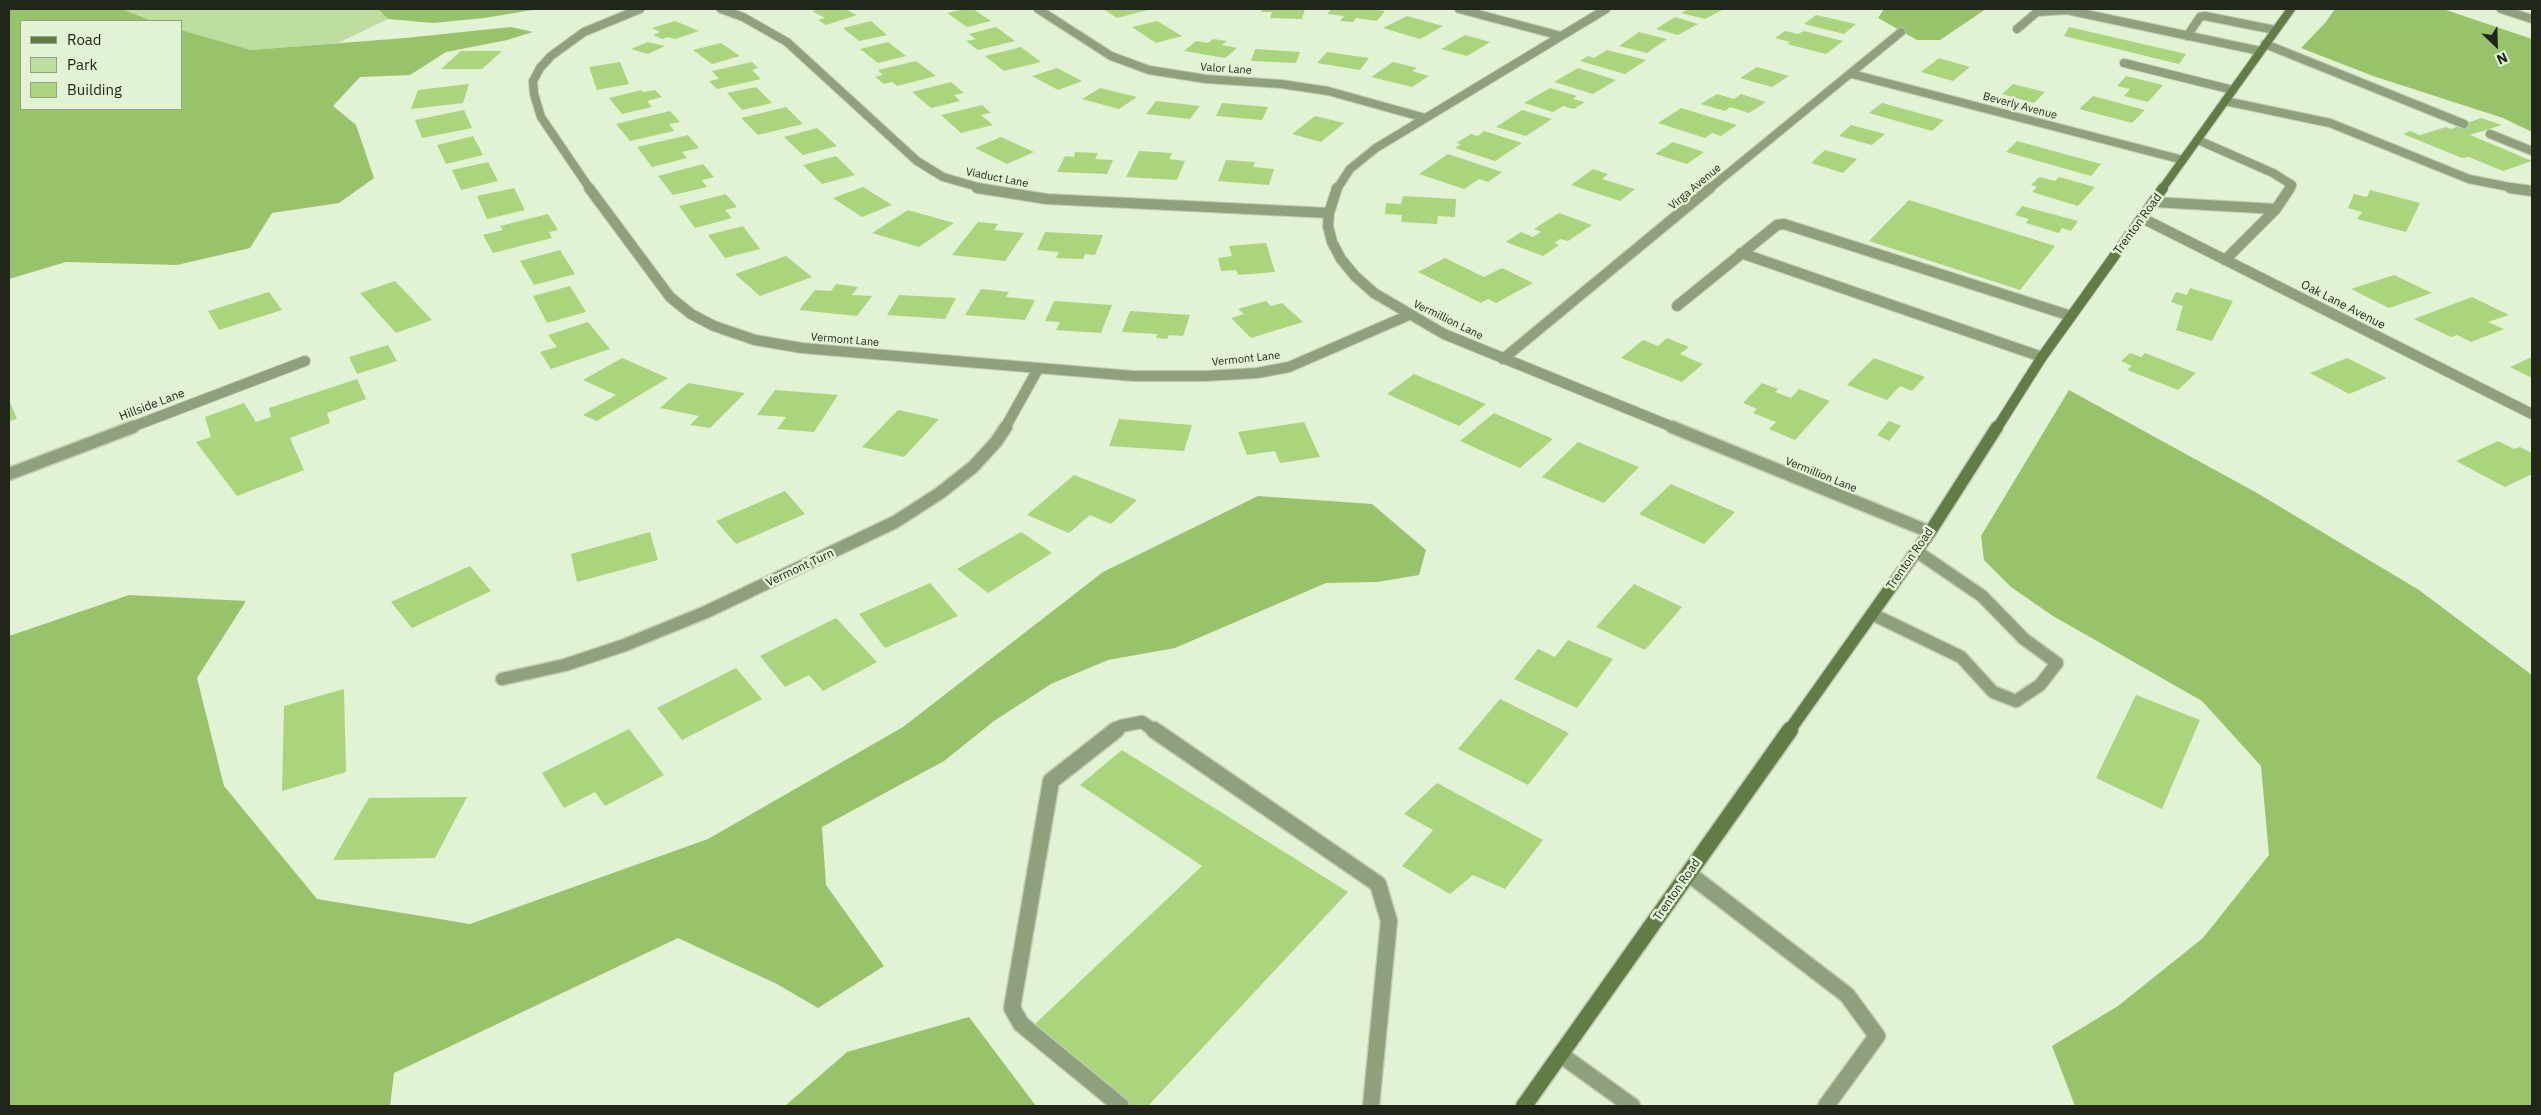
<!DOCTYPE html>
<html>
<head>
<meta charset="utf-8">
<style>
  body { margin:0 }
  #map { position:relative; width:2541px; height:1115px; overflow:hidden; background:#e2f2d4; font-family:"IBM Plex Sans",sans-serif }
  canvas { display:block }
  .frame { position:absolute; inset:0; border:10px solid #21261b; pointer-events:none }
  .legend { position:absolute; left:20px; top:20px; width:162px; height:90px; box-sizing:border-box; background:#e2f2d4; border:1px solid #95a08a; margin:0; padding:6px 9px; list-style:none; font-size:15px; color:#21261b }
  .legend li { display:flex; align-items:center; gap:10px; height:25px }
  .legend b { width:25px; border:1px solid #95a08a }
  .north { position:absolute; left:2471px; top:20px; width:50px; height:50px; -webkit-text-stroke:4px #e2f2d4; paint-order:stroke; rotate:156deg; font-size:14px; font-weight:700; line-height:20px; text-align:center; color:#21261b }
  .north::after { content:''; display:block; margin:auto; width:18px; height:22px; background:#21261b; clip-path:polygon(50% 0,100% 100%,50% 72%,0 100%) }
</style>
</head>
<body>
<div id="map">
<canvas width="2541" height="1115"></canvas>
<div class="frame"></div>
<ul class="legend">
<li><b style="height:6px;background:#617c45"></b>Road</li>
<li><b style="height:14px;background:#bede9f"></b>Park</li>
<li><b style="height:14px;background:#aad57c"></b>Building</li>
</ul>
<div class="north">N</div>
</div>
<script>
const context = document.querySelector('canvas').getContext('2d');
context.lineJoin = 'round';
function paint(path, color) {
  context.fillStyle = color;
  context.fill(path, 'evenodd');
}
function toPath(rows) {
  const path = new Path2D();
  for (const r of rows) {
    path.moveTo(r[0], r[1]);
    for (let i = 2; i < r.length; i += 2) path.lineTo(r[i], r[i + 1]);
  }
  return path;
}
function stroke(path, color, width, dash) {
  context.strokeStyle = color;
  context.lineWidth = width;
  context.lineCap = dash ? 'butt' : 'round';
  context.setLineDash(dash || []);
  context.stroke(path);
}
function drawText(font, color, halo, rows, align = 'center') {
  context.font = font + ' "IBM Plex Sans",sans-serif';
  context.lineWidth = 5;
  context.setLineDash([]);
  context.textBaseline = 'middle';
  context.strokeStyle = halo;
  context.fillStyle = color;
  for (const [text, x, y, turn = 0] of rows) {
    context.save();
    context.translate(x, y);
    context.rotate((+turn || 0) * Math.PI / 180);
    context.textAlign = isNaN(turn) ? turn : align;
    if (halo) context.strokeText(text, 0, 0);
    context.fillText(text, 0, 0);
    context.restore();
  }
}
paint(toPath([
  [122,9,378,9,388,19,338,43,251,50,181,30,181,21,152,21]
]), '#bede9f');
paint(toPath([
  [9,9,122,9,152,21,21,21,21,109,181,109,181,30,251,50,405,38,511,27,533,32,507,40,446,52,410,75,360,77,333,106,356,125,374,178,339,203,272,213,250,248,177,265,66,262,9,279],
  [378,9,539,9,484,18,433,23,388,19],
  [1884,9,1986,9,1940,40,1917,40,1878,18],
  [2335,9,2443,9,2532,39,2532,132,2503,118,2373,76,2301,48,2325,23],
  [2069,390,2257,493,2419,590,2532,675,2532,1106,2075,1106,2052,1046,2118,1006,2203,938,2269,855,2261,766,2202,701,2053,616,2011,587,1984,560,1981,536],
  [1258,496,1372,504,1426,550,1419,575,1377,582,1326,583,1175,648,1108,660,1051,684,994,721,944,761,822,827,826,885,884,966,818,1008,777,984,678,938,394,1073,390,1106,9,1106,9,636,129,595,246,601,197,678,224,786,317,899,470,924,708,839,903,727,1103,572],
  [969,1017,1036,1106,785,1106,847,1052]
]), '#98c36a');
paint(toPath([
  [819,9,845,9,857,15,826,25,818,20,825,18,812,11],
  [965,9,973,9,991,21,967,27,947,13],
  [1103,9,1152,9,1117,18],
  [1262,9,1305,9,1302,19,1270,18,1272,12,1261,12],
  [1331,9,1371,9,1385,11,1377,21,1356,18,1353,22,1340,21,1344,16,1327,14],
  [1688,9,1724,9,1705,19,1681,13],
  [1816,15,1856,24,1844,34,1804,24],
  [1407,16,1443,26,1420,39,1383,28],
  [1675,17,1698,24,1678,35,1656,29],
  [675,21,699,31,675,39,668,37,662,39,653,35,660,32,652,28],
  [871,21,887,35,859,41,843,28],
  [1157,21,1182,36,1156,43,1132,27],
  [996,27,1015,41,978,50,966,41,976,39,969,34],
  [2069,27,2186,54,2179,64,2064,36],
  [1785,31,1798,34,1804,31,1843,41,1826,54,1787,44,1790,42,1775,38],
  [1639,32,1667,39,1647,53,1619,46],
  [1465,35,1490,42,1467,56,1441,49],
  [1213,39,1227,41,1222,45,1237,48,1225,58,1184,51,1196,41,1208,43],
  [648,42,665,46,648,54,631,49],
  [888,42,906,56,878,63,860,49],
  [721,43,740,56,712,64,693,50],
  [1021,47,1041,62,1004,71,985,56],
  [1255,49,1300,52,1296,63,1251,61],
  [1607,50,1646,60,1625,74,1580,61,1588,56,1594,58],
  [461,51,502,51,482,69,441,69],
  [1327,52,1369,58,1360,70,1317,63],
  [1939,58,1970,67,1953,81,1921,72],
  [916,61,936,76,897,86,892,82,884,84,875,77,883,75,878,70],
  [620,62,629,84,597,90,589,67],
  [752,62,758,68,752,70,761,79,717,89,709,81,719,79,712,71],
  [1393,62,1417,68,1412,71,1429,76,1412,87,1371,77],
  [1757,67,1789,76,1772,87,1740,78],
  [1057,68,1082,81,1058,90,1032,76],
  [1578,68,1616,80,1593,94,1554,82],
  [2126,76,2163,85,2148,102,2124,96,2130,89,2117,86],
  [951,82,964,93,954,95,960,101,931,108,912,92],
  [469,84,463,103,411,109,418,90],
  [2013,84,2045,92,2034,103,2002,94],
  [756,87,772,103,742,110,727,93],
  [1100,88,1137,97,1119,109,1082,99],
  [1550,88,1577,96,1573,99,1585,102,1574,109,1563,106,1553,112,1524,103],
  [641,90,643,92,655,90,662,97,647,101,652,107,622,114,609,98],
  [1717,94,1734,99,1741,94,1766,102,1749,113,1730,107,1725,111,1701,104],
  [2093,96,2145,110,2132,123,2079,109],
  [1156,101,1200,106,1190,119,1146,114],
  [1222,103,1268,107,1262,120,1216,116],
  [1882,103,1944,120,1932,131,1869,113],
  [982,105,991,113,981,115,993,125,961,133,941,115],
  [786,107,803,124,758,135,741,118],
  [1681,108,1737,125,1721,136,1712,133,1705,138,1658,123],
  [464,110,472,128,422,138,415,120],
  [1522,110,1552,119,1526,136,1496,127],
  [670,111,680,122,669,124,674,131,630,141,616,124],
  [1315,116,1344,123,1321,142,1292,134],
  [2481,118,2502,125,2470,135,2532,161,2503,171,2469,157,2462,158,2403,134,2410,131,2420,135,2446,127,2451,129],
  [1851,125,1885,134,1872,145,1839,136],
  [817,128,837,146,803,155,784,137],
  [1484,131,1522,143,1495,161,1455,148,1461,144,1456,143,1471,134,1478,136],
  [688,135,699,148,682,152,687,158,652,167,637,147],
  [473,136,483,155,446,164,437,145],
  [1001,137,1034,152,1007,164,975,148],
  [2017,141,2101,164,2091,176,2006,152],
  [1673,142,1704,152,1687,164,1655,154],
  [1825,150,1857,159,1843,173,1811,163],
  [1139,151,1172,153,1169,159,1185,161,1177,180,1126,177],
  [1075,152,1098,153,1095,159,1113,160,1107,174,1057,172,1065,156,1074,157],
  [1448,154,1502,172,1488,182,1479,179,1464,189,1419,174],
  [836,156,855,175,822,184,803,165],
  [1226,160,1255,162,1253,167,1274,169,1269,185,1218,181],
  [488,162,498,181,461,190,452,170],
  [703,164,714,177,702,180,707,187,673,195,658,176],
  [1593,169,1608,174,1602,179,1635,189,1620,201,1571,185],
  [2039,177,2055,181,2059,177,2095,187,2078,206,2032,192,2037,187,2031,185],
  [863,187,892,205,862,217,833,198],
  [514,188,525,210,487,219,477,196],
  [2370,190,2420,203,2406,232,2357,219,2362,212,2348,208,2354,194,2367,197],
  [726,194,737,207,725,210,732,218,695,228,679,206],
  [1403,196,1456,199,1455,217,1438,216,1437,224,1401,222,1402,215,1385,214,1386,203,1401,204],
  [1909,200,2055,246,2020,290,1869,241],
  [2022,206,2078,221,2071,231,2062,228,2059,233,2026,223,2029,219,2015,215],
  [908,210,954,223,919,247,872,233],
  [1559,213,1592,225,1568,241,1560,239,1554,243,1559,245,1543,256,1506,242,1521,232,1533,237,1541,232,1534,229],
  [548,214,558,230,549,232,552,238,493,253,483,235,503,230,500,226],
  [978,222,998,224,994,230,1024,233,1005,261,952,255],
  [743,226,760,249,725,258,708,235],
  [1045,232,1103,235,1095,255,1085,254,1083,259,1056,258,1059,252,1037,250],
  [1266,243,1275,272,1238,275,1236,270,1221,271,1218,258,1232,256,1229,246],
  [560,250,575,274,534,285,520,261],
  [786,256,812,277,760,296,735,274],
  [1445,258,1484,277,1502,268,1533,283,1496,303,1488,299,1481,303,1418,272],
  [2394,275,2432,293,2389,308,2351,289],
  [395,281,432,320,396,333,360,293],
  [836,284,858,287,852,295,872,296,857,316,799,310,815,290,831,291],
  [570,286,586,312,547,323,533,296],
  [2190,288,2233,301,2212,341,2176,330,2183,306,2171,302,2176,292,2187,295],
  [981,289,1009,292,1006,297,1035,300,1025,320,965,315],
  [269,292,282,310,219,330,208,311],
  [899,295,956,298,945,319,887,315],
  [2472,297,2509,315,2488,322,2504,329,2471,342,2457,335,2451,337,2414,319],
  [1054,301,1112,305,1101,333,1056,330,1060,322,1045,321],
  [1266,301,1271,306,1282,303,1303,322,1251,338,1231,318,1244,314,1238,309],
  [1130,311,1190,315,1183,336,1169,335,1167,339,1156,338,1157,334,1122,332],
  [588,322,610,349,551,369,540,352,557,347,548,335],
  [1667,338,1689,347,1680,354,1703,364,1682,382,1621,358,1643,340,1658,346],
  [388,345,397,361,357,374,349,357],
  [2130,353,2141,357,2145,353,2196,373,2178,390,2127,370,2132,366,2121,361],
  [2532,357,2532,378,2510,367],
  [622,358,668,378,597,421,583,415,616,395,583,380],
  [1874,358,1925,377,1912,391,1900,386,1887,400,1847,385],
  [2347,358,2387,378,2349,394,2310,373],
  [1414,374,1486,404,1459,426,1387,394],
  [357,379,366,399,327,413,330,423,290,438,304,470,237,496,196,442,211,437,205,417,244,403,256,422,271,417,269,408],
  [688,383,745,393,710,428,690,425,699,416,660,408],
  [1762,383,1778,389,1775,392,1791,398,1799,389,1830,401,1795,440,1769,429,1776,422,1753,413,1757,409,1743,403],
  [775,390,838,395,814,432,777,429,786,417,757,415],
  [9,400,17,419,9,421],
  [898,410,939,419,904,457,862,447],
  [1494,413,1553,439,1520,468,1460,441],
  [1119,419,1192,425,1184,451,1109,446],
  [1889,421,1901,426,1889,441,1877,435],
  [1304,422,1320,457,1280,463,1275,451,1247,455,1238,432],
  [2498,441,2514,449,2520,447,2532,453,2532,474,2505,487,2456,461],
  [1578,442,1639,467,1604,503,1542,477],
  [1074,475,1137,500,1111,524,1090,515,1069,533,1027,515],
  [1671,484,1735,512,1704,544,1639,514],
  [785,491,805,514,736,544,716,521],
  [650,532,658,560,577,582,571,554],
  [1021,532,1052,553,988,593,957,569],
  [470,566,491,591,412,628,391,602],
  [930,583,958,616,885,648,859,614],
  [1634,584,1682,607,1645,650,1596,627],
  [836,618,877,662,823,691,809,675,785,687,760,656],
  [1568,640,1613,659,1577,708,1514,679,1538,649,1555,657],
  [736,668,762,699,682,740,657,708],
  [344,689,346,772,282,791,284,706],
  [2136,695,2200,720,2162,809,2096,778],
  [1500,699,1569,733,1528,785,1458,749],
  [629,729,664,775,605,806,595,792,564,808,542,773],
  [1122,750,1348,892,1148,1106,1130,1106,1035,1024,1202,866,1080,785],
  [1437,783,1543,840,1505,889,1473,875,1450,894,1402,866,1433,830,1404,814],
  [467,797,435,858,333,860,369,798]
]), '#aad57c');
const laneFar3 = toPath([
  [2017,29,2037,12,2067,10,2260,51],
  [2187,36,2200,17,2205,16,2275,30],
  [2265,44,2464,124],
  [2124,63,2233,90],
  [2225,101,2330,123,2469,179,2519,189],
  [2490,134,2532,151],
  [2198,140,2273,173,2292,185,2289,189]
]);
const laneFar2 = toPath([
  [2510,188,2532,191],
  [2154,202,2276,209],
  [1741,253,2042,357],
  [2225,260,2276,209,2290,188],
  [1677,306,1777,225,1784,224,2071,316]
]);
const laneFar1 = toPath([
  [1872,614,1961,657,1993,692,2016,701,2040,685,2057,663,2024,639,1982,596,1916,551],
  [1114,731,1121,726,1142,722,1155,731]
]);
const lane = toPath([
  [1116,730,1051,781,1012,1008,1021,1024,1121,1106],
  [1154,730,1378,884,1389,921,1371,1106],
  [1689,874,1847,995,1877,1036,1826,1106],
  [1561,1055,1632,1106]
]);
const streetFar2 = toPath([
  [721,9,743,17,787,42,917,161,943,177,985,189],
  [1038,9,1111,56,1149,70,1206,79,1281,84,1328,91,1425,118],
  [1459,9,1561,36],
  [2501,9,2532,19],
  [1852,74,2183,160],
  [590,189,541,117,534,94,533,81,540,68,551,56,584,32,640,9],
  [1337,189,1350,169,1376,148,1606,9],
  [1709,189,1901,32]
]);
const streetFar1 = toPath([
  [589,188,670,297,691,314,714,326,755,340,802,348,1133,376,1205,376,1257,373,1289,367,1409,315],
  [977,188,1047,199,1329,213],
  [1337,188,1329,213,1328,226,1332,242,1341,259,1355,276,1374,293,1444,334,1675,428],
  [2142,218,2532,414],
  [1503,359,1710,188],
  [129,428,305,361],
  [1005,428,1038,369]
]);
const street = toPath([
  [1672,427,1930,532],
  [9,474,133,427],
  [502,679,565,665,625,645,706,612,895,522,940,493,973,467,996,442,1006,427]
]);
const secondaryFar3 = toPath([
  [2162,189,2291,9]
]);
const secondaryFar2 = toPath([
  [1997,428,2042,357,2163,188]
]);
const secondaryFar1 = toPath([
  [1789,731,1930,532,1997,427]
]);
const secondary = toPath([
  [1524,1106,1790,730]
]);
stroke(laneFar3, '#bfcdb3', 10);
stroke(laneFar2, '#bfcdb3', 12);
stroke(laneFar1, '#bfcdb3', 15);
stroke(lane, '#bfcdb3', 19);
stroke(streetFar2, '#bfcdb3', 10);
stroke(streetFar1, '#bfcdb3', 12);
stroke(street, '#bfcdb3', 15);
stroke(secondaryFar3, '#bfcdb3', 10);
stroke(secondaryFar2, '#bfcdb3', 12);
stroke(secondaryFar1, '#bfcdb3', 15);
stroke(secondary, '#bfcdb3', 19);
stroke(laneFar3, '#8ea07c', 8);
stroke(laneFar2, '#8ea07c', 10);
stroke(laneFar1, '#8ea07c', 12);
stroke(lane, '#8ea07c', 16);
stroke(streetFar2, '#8ea07c', 8);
stroke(streetFar1, '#8ea07c', 10);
stroke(street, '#8ea07c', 12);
stroke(secondaryFar3, '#617c45', 8);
stroke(secondaryFar2, '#617c45', 10);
stroke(secondaryFar1, '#617c45', 12);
stroke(secondary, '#617c45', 16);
drawText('11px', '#21261b', '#e2f2d4', [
  ["Valor Lane",1226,69,4],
  ["Beverly Avenue",2020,106,15],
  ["Viaduct Lane",997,178,11],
  ["Virga Avenue",1695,187,-40],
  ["Vermillion Lane",1448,320,26],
  ["Vermont Lane",845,340,5],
  ["Vermont Lane",1246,359,-6],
  ["Vermillion Lane",1821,475,22]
]);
drawText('12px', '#21261b', '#e2f2d4', [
  ["Trenton Road",2138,224,-54],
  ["Oak Lane Avenue",2343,305,27],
  ["Hillside Lane",152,405,-21],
  ["Trenton Road",1910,559,-55],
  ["Vermont Turn",800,568,-25],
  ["Trenton Road",1677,890,-55]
]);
</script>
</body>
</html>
